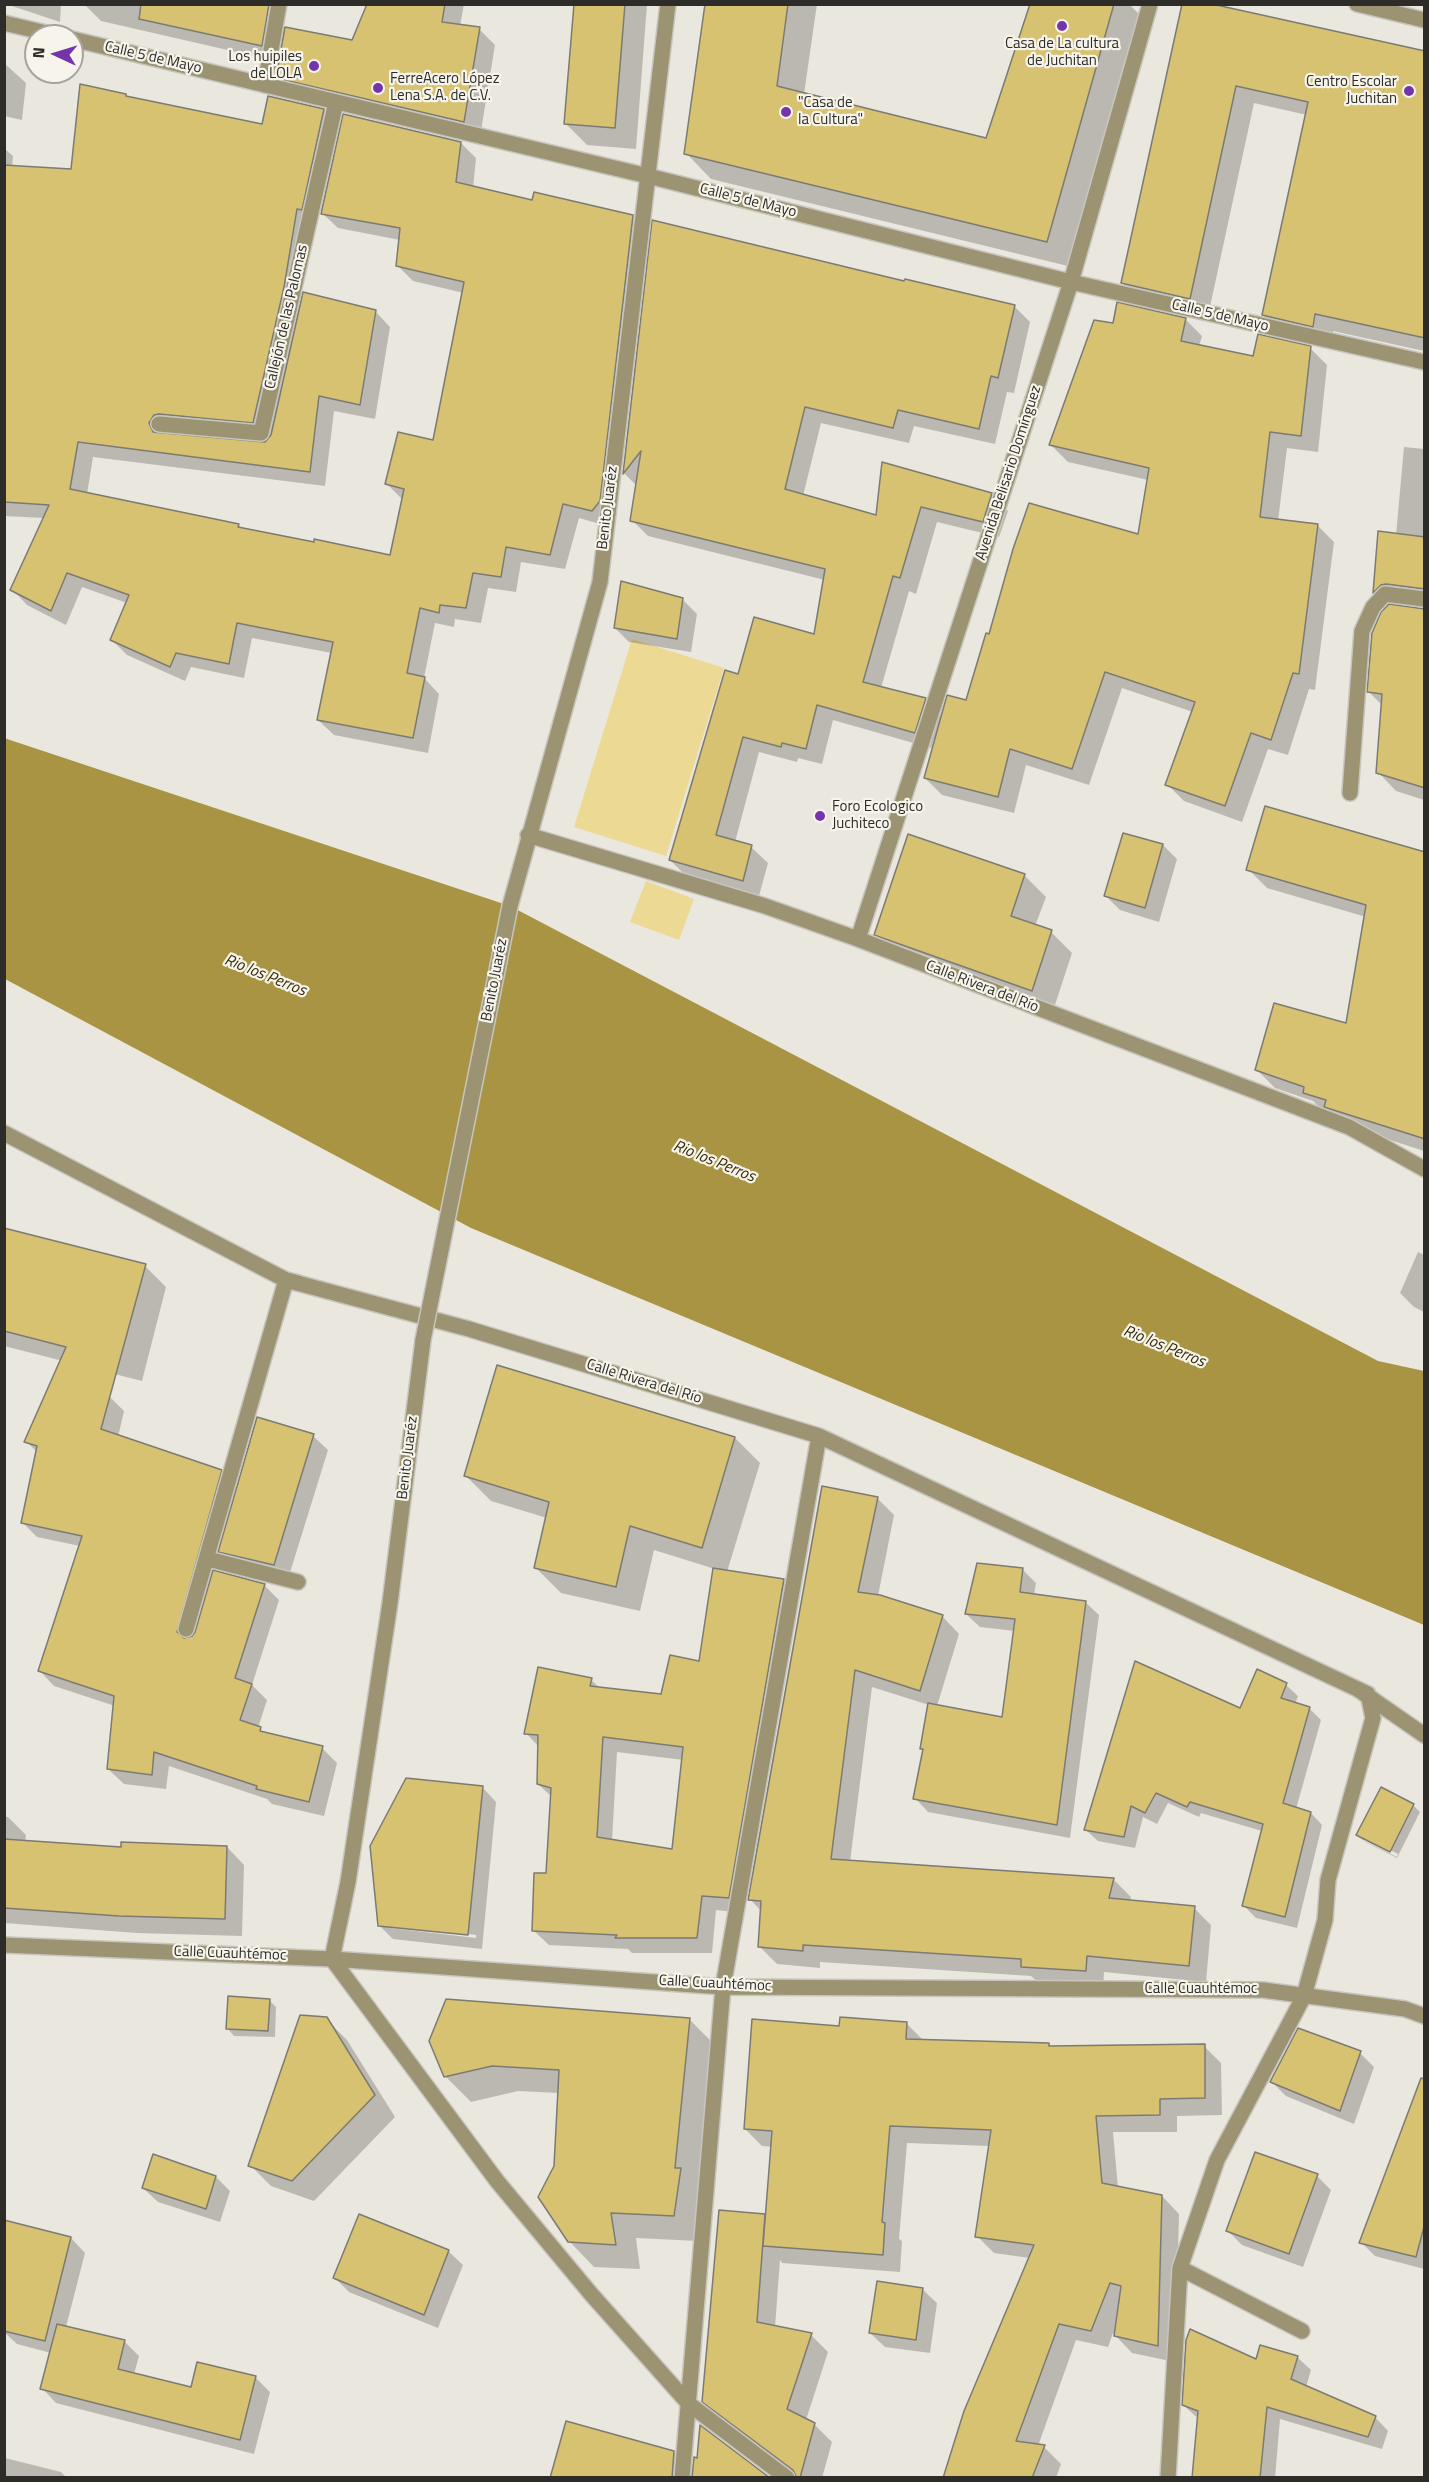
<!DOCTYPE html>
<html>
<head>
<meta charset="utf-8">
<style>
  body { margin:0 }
  #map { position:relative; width:1429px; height:2482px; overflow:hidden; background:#e9e7de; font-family:"Titillium Web",sans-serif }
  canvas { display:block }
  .frame { position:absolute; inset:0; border:6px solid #2d2c29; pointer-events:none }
  .north { position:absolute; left:24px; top:24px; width:60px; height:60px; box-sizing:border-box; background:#f7f4eb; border:2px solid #a6a49d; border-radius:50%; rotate:274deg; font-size:16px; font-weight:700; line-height:24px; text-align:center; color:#2d2c29 }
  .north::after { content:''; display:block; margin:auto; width:21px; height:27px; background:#7435aa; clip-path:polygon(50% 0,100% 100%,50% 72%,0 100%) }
</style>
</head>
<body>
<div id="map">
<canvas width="1429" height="2482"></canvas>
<div class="frame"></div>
<div class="north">N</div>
</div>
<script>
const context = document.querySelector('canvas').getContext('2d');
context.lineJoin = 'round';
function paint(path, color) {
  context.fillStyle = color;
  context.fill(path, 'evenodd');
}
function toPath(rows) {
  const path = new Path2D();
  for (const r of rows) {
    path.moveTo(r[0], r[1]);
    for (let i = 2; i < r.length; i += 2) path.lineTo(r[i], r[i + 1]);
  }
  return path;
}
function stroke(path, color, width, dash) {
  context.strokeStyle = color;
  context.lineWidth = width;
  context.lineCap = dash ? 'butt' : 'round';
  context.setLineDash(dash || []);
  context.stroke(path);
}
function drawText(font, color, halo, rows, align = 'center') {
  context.font = font + ' "Titillium Web",sans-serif';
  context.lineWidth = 4.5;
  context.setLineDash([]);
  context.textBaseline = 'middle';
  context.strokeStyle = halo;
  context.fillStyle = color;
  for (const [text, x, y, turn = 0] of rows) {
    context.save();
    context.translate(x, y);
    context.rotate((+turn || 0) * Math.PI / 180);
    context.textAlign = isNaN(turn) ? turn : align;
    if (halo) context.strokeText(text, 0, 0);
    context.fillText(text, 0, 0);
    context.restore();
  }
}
paint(toPath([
  [632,639,724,668,666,856,574,827],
  [646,881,694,899,679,940,630,922]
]), '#ecd994');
paint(toPath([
  [4,738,510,906,1378,1361,1424,1371,1424,1625,471,1228,5,979]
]), '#a99444');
paint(toPath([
  [6,4,61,4,60,22],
  [84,4,267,4,285,21,283,28,353,42,369,4,464,4,460,26,479,29,495,45,480,137,294,93,278,77,280,62,101,21],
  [575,4,647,4,636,149,587,145,566,124],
  [707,4,817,4,804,94,987,140,1031,4,1129,4,1142,17,1072,267,711,179,686,153],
  [1183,4,1424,52,1424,351,1333,331,1331,344,1282,333,1263,315,1307,115,1254,103,1208,316,1141,301,1123,283],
  [4,63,26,83,22,120,4,116],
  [126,95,129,98,263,126,324,110,339,126,317,225,312,224,298,309,375,311,390,327,375,419,334,411,325,486,93,457,87,494,238,525,242,529,391,557,402,499,387,484,434,442,464,293,413,281,397,265,400,240,338,228,322,213,461,143,476,158,473,188,533,202,633,217,648,232,607,526,579,518,565,569,521,562,516,592,488,588,481,623,455,619,454,627,435,623,424,678,439,694,428,753,334,735,318,720,332,653,252,638,244,678,191,667,185,681,127,655,111,639,127,603,82,587,66,625,27,605,12,589,44,518,4,516,4,148,13,156,12,167,72,171],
  [176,429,270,437,269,441,260,444,166,436],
  [654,222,905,283,1014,306,1030,322,1014,393,1007,392,995,444,914,426,909,443,821,423,803,496,877,517,883,464,992,495,1008,511,999,537,937,522,916,594,909,591,881,688,925,700,943,717,967,702,990,636,1139,536,1148,480,1068,462,1051,445,1114,325,1185,319,1202,336,1199,346,1254,358,1310,348,1327,365,1318,452,1287,448,1278,521,1317,525,1334,542,1315,690,1309,689,1288,755,1268,749,1242,822,1184,801,1167,784,1193,712,1122,688,1089,785,1026,765,1014,813,942,795,925,778,936,740,934,739,931,748,833,720,822,764,798,758,797,762,759,752,735,842,751,847,768,863,759,896,686,876,670,860,739,676,816,636,825,580,648,536,632,520,637,486,624,473],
  [1404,447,1424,449,1424,605,1400,603,1396,607,1424,610,1424,800,1396,791,1378,772,1383,706,1369,692,1389,607,1374,592,1379,533,1396,535],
  [682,599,697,614,691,652,629,642,615,628],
  [909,836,1025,876,1046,897,1035,926,1051,932,1072,953,1053,1011,896,955,875,934],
  [1163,845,1177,859,1159,922,1120,910,1106,896],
  [1424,854,1424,1151,1344,1125,1323,1111,1313,1101,1275,1088,1257,1070,1347,1025,1366,917,1267,888,1248,869],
  [4,1230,145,1266,166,1287,142,1381,4,1346],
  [1418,1252,1424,1255,1424,1312,1414,1307,1400,1293],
  [109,1396,124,1411,118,1437,221,1471,238,1488,313,1436,328,1450,288,1579,234,1565,218,1549,212,1572,264,1585,279,1600,252,1685,267,1700,258,1728,265,1734,322,1748,337,1763,324,1816,272,1804,267,1799,169,1766,166,1789,124,1784,108,1769,115,1706,54,1686,39,1670,80,1546,37,1537,22,1522,37,1452,26,1441],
  [735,1438,760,1463,727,1572,783,1580,799,1596,743,1913,716,1910,712,1953,632,1953,628,1949,549,1945,533,1930,547,1875,552,1797,538,1784,539,1747,526,1733,591,1680,600,1688,662,1696,700,1663,715,1569,654,1550,640,1611,561,1593,536,1568,547,1518,491,1501,466,1476],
  [617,1752,684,1760,673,1851,612,1841],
  [877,1498,894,1515,878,1596,942,1616,959,1634,937,1706,1003,1718,1015,1631,980,1627,966,1614,1022,1569,1036,1583,1034,1595,1085,1602,1099,1615,1070,1838,928,1812,915,1798,924,1751,921,1748,929,1705,872,1687,850,1862,1113,1879,1131,1897,1129,1902,1194,1908,1211,1925,1206,1982,1104,1972,1103,1988,1040,1984,1031,1976,820,1962,820,1968,777,1964,759,1946,762,1912,750,1899],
  [1258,1671,1286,1685,1298,1696,1295,1704,1309,1708,1321,1720,1296,1809,1311,1813,1322,1825,1297,1928,1256,1918,1244,1906,1262,1831,1201,1813,1199,1817,1168,1803,1157,1824,1143,1817,1135,1848,1098,1841,1086,1830,1240,1710],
  [482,1787,496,1802,482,1949,393,1939,379,1925],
  [390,1925,476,1935,476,1938,390,1928],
  [1413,1805,1420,1812,1397,1858,1365,1842,1358,1835],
  [1364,1837,1398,1854,1397,1857,1364,1841],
  [4,1817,8,1817,26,1835,25,1842,122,1849,227,1847,244,1865,242,1936,137,1933,4,1923],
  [269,2000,276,2007,275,2037,234,2036,228,2029],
  [326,2019,347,2040,395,2117,314,2201,271,2186,250,2165],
  [689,2019,714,2044,698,2241,636,2238,640,2269,594,2267,569,2241,555,2167,559,2093,518,2091,471,2102,445,2076],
  [906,2023,924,2041,1049,2044,1052,2047,1204,2046,1221,2063,1222,2115,1177,2116,1177,2132,1113,2132,1118,2188,1162,2196,1179,2214,1175,2362,1132,2353,1113,2333,1108,2347,1076,2340,1038,2446,1044,2447,1061,2464,1056,2478,944,2478,1030,2258,994,2253,977,2236,990,2146,907,2143,899,2239,902,2241,900,2272,782,2263,780,2260,775,2327,811,2335,828,2352,806,2420,814,2424,832,2442,822,2478,798,2478,722,2419,704,2401,764,2215,767,2218,773,2147,762,2146,745,2129,841,2028],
  [1360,2053,1374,2067,1354,2124,1286,2096,1272,2082],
  [1424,2111,1424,2269,1375,2256,1361,2242],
  [154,2156,216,2177,230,2191,220,2222,158,2202,143,2188],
  [1317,2176,1331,2190,1303,2267,1242,2245,1228,2231],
  [71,2238,85,2253,66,2327,124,2341,139,2356,134,2374,192,2389,198,2364,256,2378,270,2392,254,2454,56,2403,42,2388,51,2353,17,2344,4,2332,4,2325],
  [448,2251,463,2265,438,2328,349,2292,335,2278],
  [922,2289,937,2303,930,2353,885,2347,870,2333],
  [1297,2357,1311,2370,1306,2387,1375,2417,1388,2431,1382,2449,1280,2419,1275,2478,1193,2478,1199,2419,1183,2405,1257,2361],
  [674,2453,694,2473,768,2478,551,2478],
  [5,2458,61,2472,67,2478,4,2478]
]), '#0003');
const building = toPath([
  [141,4,269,4,262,46,139,19,141,4],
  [367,4,445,4,442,22,480,27,464,122,276,78,285,27,352,40,367,4],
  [574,4,625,4,615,128,564,124,574,4],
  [705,4,788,4,777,86,986,138,1030,4,1114,4,1047,242,684,154,705,4],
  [1182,4,1212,4,1425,51,1425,338,1315,314,1313,327,1262,315,1308,102,1236,86,1190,299,1121,283,1182,4],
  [80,84,126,94,126,96,262,124,268,96,324,109,302,210,297,209,284,287,253,423,159,414,154,415,149,423,153,432,265,442,271,435,303,292,376,310,360,405,319,396,310,472,78,442,70,489,239,524,238,527,314,542,314,539,390,555,404,489,385,484,398,432,433,440,464,282,396,266,400,228,321,214,343,114,461,142,456,182,532,200,534,192,633,215,600,501,592,511,563,504,550,555,506,547,501,577,473,573,466,608,440,605,439,613,420,608,407,673,425,677,413,738,317,720,333,642,237,623,229,664,176,653,170,667,110,640,129,595,67,573,51,611,10,590,49,505,4,502,4,165,71,169,80,84],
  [652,220,904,281,905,279,1015,305,998,378,991,376,979,429,898,410,893,428,805,407,785,489,876,515,882,462,992,493,983,522,921,507,900,578,893,576,863,682,926,698,915,733,817,705,806,749,782,743,781,747,743,737,716,835,752,845,743,881,669,860,725,670,738,674,754,617,814,634,825,569,630,521,641,451,623,474,652,220],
  [1117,302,1186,318,1181,341,1253,356,1258,334,1311,346,1301,436,1270,432,1260,517,1318,524,1299,674,1293,673,1271,740,1251,733,1225,806,1165,785,1195,702,1105,672,1072,769,1010,749,998,797,924,778,947,695,966,700,986,633,989,634,1013,549,1029,503,1138,534,1149,468,1049,445,1094,320,1113,323,1117,302],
  [1378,531,1425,537,1425,589,1386,584,1381,585,1373,593,1378,531],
  [621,581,683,598,677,639,614,628,621,581],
  [1389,604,1425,609,1425,788,1376,773,1382,694,1367,692,1372,633,1381,612,1389,604],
  [1265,806,1425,852,1425,1139,1324,1107,1326,1100,1303,1093,1304,1087,1255,1070,1274,1003,1346,1023,1366,905,1246,870,1265,806],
  [1123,833,1163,844,1145,908,1104,896,1123,833],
  [908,834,1025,874,1011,916,1052,930,1032,991,874,935,908,834],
  [4,1228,146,1264,101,1429,222,1470,177,1632,184,1638,192,1636,195,1632,213,1570,265,1584,235,1678,252,1684,240,1720,261,1727,260,1731,323,1746,309,1802,256,1789,257,1786,154,1752,152,1775,107,1769,114,1696,38,1671,82,1536,21,1523,37,1446,24,1442,66,1347,4,1331,4,1228],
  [497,1365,735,1437,702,1548,630,1526,616,1587,534,1568,549,1502,464,1476,497,1365],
  [257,1417,314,1434,274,1565,218,1552,257,1417],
  [822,1486,878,1497,858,1592,880,1595,943,1615,920,1691,855,1670,831,1859,1114,1878,1109,1898,1195,1906,1189,1966,1087,1956,1086,1971,1021,1967,1021,1959,803,1945,803,1951,758,1947,761,1901,748,1900,822,1486],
  [977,1563,1023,1568,1020,1592,1086,1601,1057,1825,913,1799,923,1749,920,1749,928,1703,1002,1717,1015,1619,965,1614,977,1563],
  [713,1568,784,1579,729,1898,702,1896,697,1938,615,1938,617,1935,532,1931,534,1873,546,1873,551,1788,537,1784,538,1735,524,1734,538,1667,592,1678,590,1686,661,1694,670,1655,699,1661,713,1568],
  [603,1737,683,1747,672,1849,597,1837,603,1737],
  [1135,1661,1240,1708,1257,1669,1287,1683,1281,1698,1310,1707,1283,1803,1311,1812,1285,1917,1242,1906,1263,1824,1190,1802,1187,1807,1156,1793,1145,1813,1131,1806,1124,1837,1084,1830,1135,1661],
  [406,1778,483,1786,468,1935,378,1926,370,1846,406,1778],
  [1381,1787,1414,1804,1390,1852,1356,1835,1381,1787],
  [4,1839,121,1847,121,1842,227,1846,225,1919,119,1916,4,1908,4,1839],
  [228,1996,270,1999,268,2031,226,2029,228,1996],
  [446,1999,690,2018,675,2168,681,2168,674,2216,611,2213,616,2245,568,2242,538,2197,554,2166,559,2070,492,2066,444,2077,429,2041,446,1999],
  [300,2015,327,2017,375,2095,292,2181,248,2166,300,2015],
  [840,2017,907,2022,906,2039,1049,2043,1049,2046,1205,2044,1205,2098,1160,2099,1160,2115,1096,2116,1102,2183,1162,2195,1158,2346,1114,2336,1121,2286,1110,2283,1091,2331,1059,2324,1016,2441,1045,2445,1032,2478,943,2478,964,2411,1034,2245,975,2237,991,2130,890,2126,882,2222,885,2223,883,2255,763,2246,772,2131,744,2129,752,2019,839,2026,840,2017],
  [1298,2028,1361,2051,1340,2111,1270,2082,1298,2028],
  [1421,2078,1425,2079,1425,2223,1416,2257,1359,2243,1421,2078],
  [1255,2152,1318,2174,1289,2254,1226,2231,1255,2152],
  [153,2154,216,2176,206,2209,142,2188,153,2154],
  [719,2210,765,2214,757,2322,812,2333,787,2409,815,2423,800,2478,797,2478,793,2470,702,2402,719,2210],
  [359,2214,449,2250,424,2315,333,2278,359,2214],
  [4,2220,71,2237,45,2341,4,2331,4,2220],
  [877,2281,923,2288,916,2340,869,2333,877,2281],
  [57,2324,125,2340,118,2369,191,2387,197,2362,256,2376,240,2440,40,2389,57,2324],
  [1190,2329,1256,2359,1260,2345,1298,2356,1291,2379,1376,2416,1368,2437,1267,2407,1260,2478,1192,2478,1198,2411,1182,2405,1186,2340,1190,2329],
  [566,2421,674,2451,672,2478,550,2478,566,2421],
  [700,2425,770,2478,692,2478,694,2457,697,2458,700,2425]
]);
paint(building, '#d7c272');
stroke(building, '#7c7a72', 1.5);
const pedestrian = toPath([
  [1357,4,1424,20],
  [4,1133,286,1280,298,1283],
  [1359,1690,1424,1735]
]);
const minor = toPath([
  [265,85,279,4],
  [648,176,1071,282,1424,362],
  [159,424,261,433,336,102],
  [1350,793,1362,631,1373,607,1385,594,1424,599],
  [528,835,765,906,858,939,1349,1127,1424,1169],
  [858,939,1071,282,1150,4],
  [208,1559,298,1582],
  [186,1629,286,1280,469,1329,819,1436,1368,1694,1373,1718,1328,1880,1325,1920,1304,1996,1217,2160,1180,2268,1168,2478],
  [332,1959,723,1987,1263,1990,1405,2009,1424,2016],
  [332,1959,497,2181,591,2294,689,2404,787,2478],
  [1180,2268,1302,2331],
  [682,2478,723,1987,819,1436]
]);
const tertiary = toPath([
  [4,23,59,36],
  [72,39,648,176],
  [510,906,600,582,668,4],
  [4,1945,332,1959,348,1882,390,1603,423,1340]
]);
stroke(pedestrian, '#c7c5bd', 18);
stroke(minor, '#c7c5bd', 18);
stroke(tertiary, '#c7c5bd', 18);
stroke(pedestrian, '#9b9372', 15);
stroke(minor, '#9b9372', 15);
stroke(tertiary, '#9b9372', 15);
const tertiaryBridge = toPath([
  [423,1340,510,906]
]);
stroke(tertiaryBridge, '#c7c5bd', 18, []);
stroke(tertiaryBridge, '#9b9372', 15);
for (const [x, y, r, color] of [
  [1062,26,6,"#7435aa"],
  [314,66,6,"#7435aa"],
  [378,88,6,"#7435aa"],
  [1409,91,6,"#7435aa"],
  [786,112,6,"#7435aa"],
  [820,816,6,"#7435aa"]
]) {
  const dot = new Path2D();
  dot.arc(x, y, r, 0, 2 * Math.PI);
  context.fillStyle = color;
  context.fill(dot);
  stroke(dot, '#f7f4eb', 2);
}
drawText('15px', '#2d2c29', '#f7f4eb', [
  ["Casa de La cultura",1062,44,"center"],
  ["de Juchitan",1062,61,"center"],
  ["Los huipiles",302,57,"right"],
  ["de LOLA",302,74,"right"],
  ["FerreAcero López",390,79],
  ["Lena S.A. de C.V.",390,96],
  ["Centro Escolar",1397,82,"right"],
  ["Juchitan",1397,99,"right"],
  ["\"Casa de",798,103],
  ["la Cultura\"",798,120],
  ["Foro Ecologico",832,807],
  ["Juchiteco",832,824]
], 'left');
drawText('15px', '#2d2c29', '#f7f4eb', [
  ["Calle 5 de Mayo",153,58,13],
  ["Calle 5 de Mayo",748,201,14],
  ["Calle 5 de Mayo",1220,316,13],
  ["Callejón de las Palomas",287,317,-77],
  ["Avenida Belisario Domínguez",1009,473,-72],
  ["Benito Juaréz",608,508,-83],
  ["Benito Juaréz",495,980,-79],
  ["Calle Rivera del Río",982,987,21],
  ["Calle Rivera del Río",644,1382,17],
  ["Benito Juaréz",408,1458,-83],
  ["Calle Cuauhtémoc",230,1954,2],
  ["Calle Cuauhtémoc",715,1984,3],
  ["Calle Cuauhtémoc",1201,1989]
]);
drawText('italic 16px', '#342b06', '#f7f4eb', [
  ["Rio los Perros",265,976,22],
  ["Rio los Perros",714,1162,22],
  ["Rio los Perros",1164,1347,22]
]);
</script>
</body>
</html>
